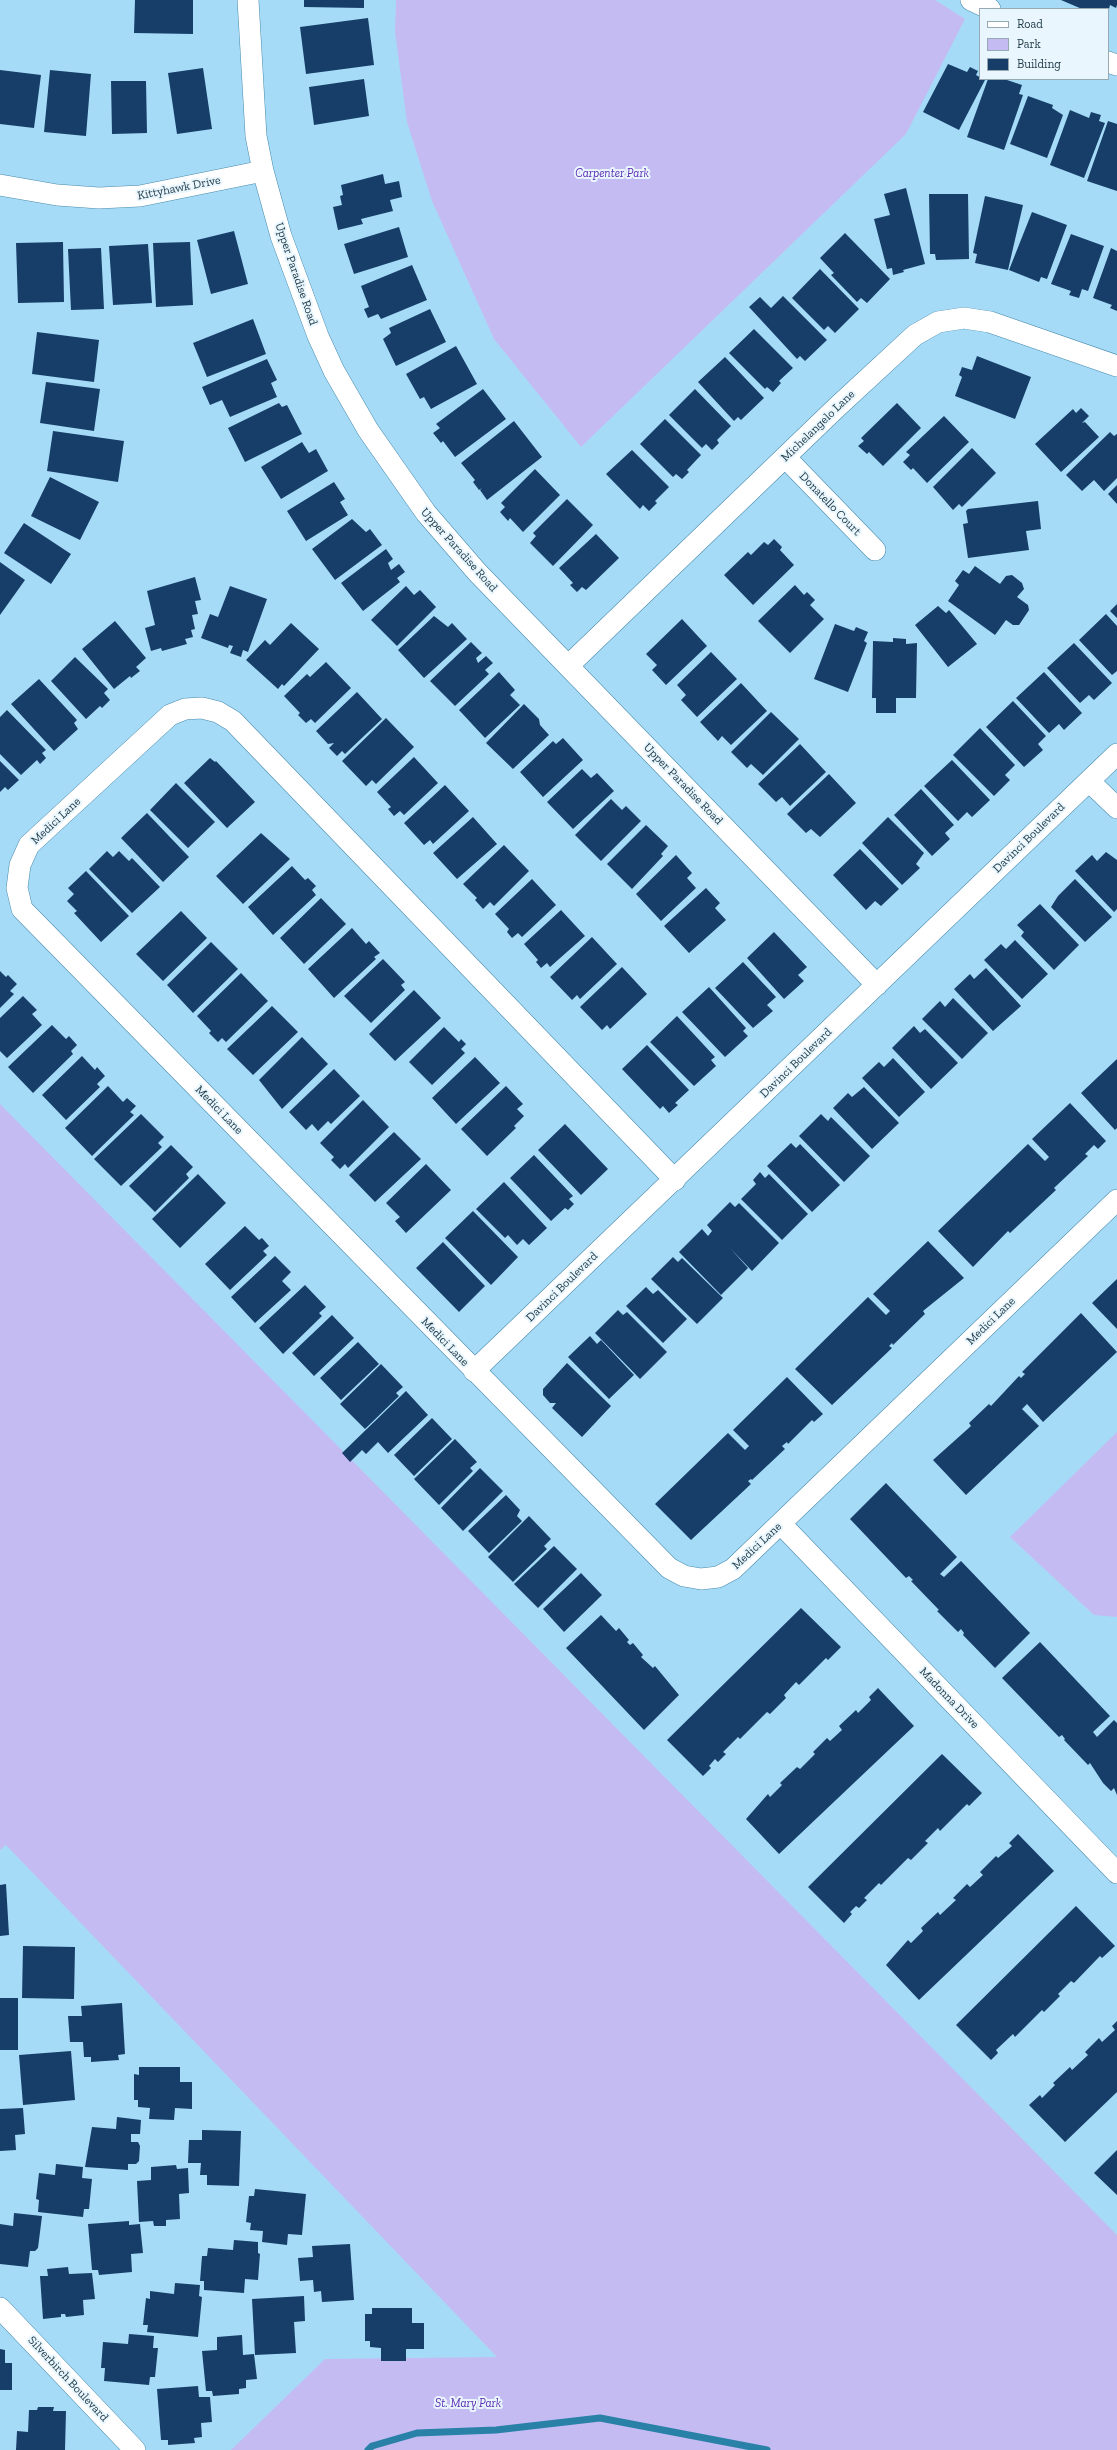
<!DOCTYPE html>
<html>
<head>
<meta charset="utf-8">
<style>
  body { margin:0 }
  #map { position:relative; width:1117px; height:2450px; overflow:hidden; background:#a6dbf8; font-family:"Zilla Slab",serif }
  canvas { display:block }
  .legend { position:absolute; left:979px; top:8px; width:130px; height:72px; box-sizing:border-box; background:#e9f6fd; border:1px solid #97aab4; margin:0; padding:5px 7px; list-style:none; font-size:12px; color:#1c3846 }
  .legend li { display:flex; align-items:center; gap:8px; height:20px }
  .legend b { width:20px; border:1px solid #97aab4 }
</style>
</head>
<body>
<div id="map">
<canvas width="1117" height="2450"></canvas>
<ul class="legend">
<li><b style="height:5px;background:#fff"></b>Road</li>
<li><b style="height:11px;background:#c5bbf3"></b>Park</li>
<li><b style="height:11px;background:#163e68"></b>Building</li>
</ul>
</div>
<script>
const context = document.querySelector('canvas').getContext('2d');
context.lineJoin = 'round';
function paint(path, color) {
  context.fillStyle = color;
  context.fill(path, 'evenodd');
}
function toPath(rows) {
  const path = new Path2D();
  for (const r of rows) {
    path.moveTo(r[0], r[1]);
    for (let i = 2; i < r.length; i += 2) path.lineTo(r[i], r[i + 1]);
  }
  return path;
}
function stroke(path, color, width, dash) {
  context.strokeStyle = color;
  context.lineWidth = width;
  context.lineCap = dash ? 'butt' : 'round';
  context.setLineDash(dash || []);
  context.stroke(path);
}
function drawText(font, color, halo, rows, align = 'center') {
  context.font = font + ' "Zilla Slab",serif';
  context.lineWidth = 4;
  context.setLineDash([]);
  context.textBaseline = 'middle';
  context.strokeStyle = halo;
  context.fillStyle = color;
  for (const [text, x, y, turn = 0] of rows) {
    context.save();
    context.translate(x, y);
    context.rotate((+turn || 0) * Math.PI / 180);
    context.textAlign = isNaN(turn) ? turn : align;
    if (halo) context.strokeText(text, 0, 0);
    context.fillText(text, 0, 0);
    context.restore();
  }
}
paint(toPath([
  [396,0,935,0,965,19,906,134,581,447,494,339,432,201,407,122,395,32],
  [0,1104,1117,2235,1117,2450,231,2450,325,2359,497,2357,6,1845,0,1850],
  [1117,1432,1117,1617,1094,1615,1010,1537]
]), '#c5bbf3');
stroke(toPath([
  [368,2450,372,2446,417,2433,496,2430,600,2418,767,2450]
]), '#2981a8', 7);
paint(toPath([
  [135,0,193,0,193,34,134,33],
  [304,0,364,0,364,8,304,7],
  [1061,0,1117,0,1117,5,1116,8,1110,5,1109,9,1082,9],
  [368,18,374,65,306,74,300,27],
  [948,64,967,72,970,67,978,71,976,75,985,80,959,130,923,112],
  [203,68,212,129,177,134,168,73],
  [0,70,41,75,34,128,0,124],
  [50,70,91,74,86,136,44,132],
  [364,79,369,116,314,125,309,87],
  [988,79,1004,79,1022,85,1019,94,1023,95,1004,150,967,137],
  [111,81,146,81,147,133,112,134],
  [1028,96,1053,105,1052,108,1063,115,1047,158,1010,144],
  [1070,110,1089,118,1091,112,1101,115,1099,121,1105,123,1084,178,1050,165],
  [1108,121,1117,124,1117,191,1087,181],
  [383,174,385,184,399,181,402,197,390,200,393,211,361,219,363,224,338,230,333,207,342,205,340,196,343,195,341,185],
  [906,188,925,264,903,270,904,272,893,275,892,268,887,269,874,219,890,215,884,194],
  [929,194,968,194,969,259,936,260,935,254,930,254],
  [985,196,1023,205,1008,270,975,263,977,254,973,253],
  [1032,212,1067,225,1047,279,1041,277,1039,282,1009,270],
  [399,227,408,257,354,274,344,244],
  [234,231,248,284,211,294,197,240],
  [845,233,890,279,867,303,861,298,857,302,831,275,834,273,820,258],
  [1071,234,1104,246,1088,291,1082,289,1079,298,1069,295,1071,291,1051,284],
  [63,242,64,302,18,303,16,243],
  [190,242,193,305,156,307,153,243],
  [148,244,152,303,113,305,109,246],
  [101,248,104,309,71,310,68,249],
  [1111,248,1117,251,1117,311,1110,308,1112,305,1093,298],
  [412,265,427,300,381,319,378,314,368,318,364,309,369,307,361,286],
  [820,269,859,309,835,333,828,326,824,330,792,298],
  [783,296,827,340,805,361,800,356,797,359,749,307,760,297,771,308],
  [430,309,446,342,396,366,383,339,391,333,389,328],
  [253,319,266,354,207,377,193,343],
  [754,329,793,368,779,381,781,383,773,392,767,387,765,389,729,353],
  [37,332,99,340,94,382,32,374],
  [456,346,477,384,431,409,424,397,420,399,406,374],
  [977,356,1031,377,1015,419,955,396,962,377,959,375,962,367,972,370],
  [725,357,764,398,741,420,738,417,734,421,698,382],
  [267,359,277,380,271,383,277,397,230,417,222,400,210,405,202,387],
  [46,382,100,389,94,431,40,423],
  [483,389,506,419,455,457,443,441,441,443,433,433,440,428,436,424],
  [695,389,731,426,717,440,719,443,712,450,706,444,702,448,669,415],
  [279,403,282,407,287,405,302,434,245,462,228,428],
  [897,403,921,428,883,466,869,452,867,454,858,446,864,441,861,438],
  [1081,408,1089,416,1082,423,1085,422,1099,437,1061,472,1035,444,1073,409,1076,413],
  [944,416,969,442,927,483,913,468,911,470,903,462,910,455,906,452],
  [665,419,701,455,687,470,689,472,682,479,676,474,673,477,640,444],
  [514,421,542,457,487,500,480,490,482,488,479,490,473,482,475,480,461,463],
  [53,431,124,441,118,482,47,471],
  [1110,432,1114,436,1117,434,1117,478,1104,491,1094,480,1082,491,1066,475],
  [302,442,309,453,316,449,328,471,281,499,261,467],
  [972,448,996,473,962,507,959,504,953,510,933,487],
  [632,450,669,487,655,501,657,503,649,511,643,505,640,509,606,474],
  [535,469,560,495,523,532,510,518,508,521,500,512,505,507,501,503],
  [50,477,99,502,80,540,31,516],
  [334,482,345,499,340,502,348,515,306,541,287,511],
  [1117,485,1117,504,1108,494],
  [567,499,593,525,553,566,530,543,536,536,533,533],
  [1038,501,1041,529,1026,531,1029,550,968,558,963,524,968,523,966,511,968,509],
  [352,519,366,532,370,529,382,545,335,580,312,549],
  [24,523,71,554,51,584,4,553],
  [596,534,619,558,586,590,582,587,577,592,570,585,573,583,559,568],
  [774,539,782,547,780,550,794,565,753,605,724,575,748,552,751,555,764,542,768,545],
  [386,549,393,559,388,563,391,570,399,564,405,572,397,578,400,582,363,611,341,583],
  [0,562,25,580,0,615],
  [975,566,1000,584,1006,576,1012,575,1022,583,1024,589,1017,597,1028,605,1029,610,1019,625,1013,625,1006,620,995,635,948,601,959,585,955,581,963,570,969,574],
  [195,577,201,600,195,601,198,614,192,615,195,629,191,630,193,637,185,639,187,644,162,651,161,648,151,651,145,628,155,625,147,591],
  [795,585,804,595,807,592,815,600,810,605,824,619,790,653,758,621],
  [230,586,267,599,248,652,243,650,241,657,230,653,233,646,229,645,228,648,201,638,210,614,218,617],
  [406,586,414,595,420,590,436,607,397,646,371,620],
  [1117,604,1117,618,1110,611],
  [938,606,946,613,949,610,977,644,948,667,915,625],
  [1106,614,1117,626,1117,671,1112,675,1079,640],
  [434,616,448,627,452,623,467,639,424,678,398,650],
  [682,619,707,646,666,685,652,670,657,665,646,654],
  [115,621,146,658,136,667,140,671,131,678,130,676,114,689,82,649],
  [291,623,319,649,284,686,282,684,278,689,246,660,265,640,270,645],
  [835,624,854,631,856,627,868,632,864,641,867,643,848,692,814,679],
  [893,638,906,639,906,644,917,643,916,698,896,698,896,713,876,713,876,698,872,698,873,641,893,642],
  [471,642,482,653,476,658,478,663,486,656,493,663,485,670,489,674,455,706,430,681],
  [1074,643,1112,683,1094,700,1089,695,1080,703,1047,668],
  [711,652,737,679,697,717,681,700,686,695,677,685],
  [75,657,108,689,104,693,110,700,102,708,100,706,86,719,51,681],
  [326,662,351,688,315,723,311,719,306,723,298,715,300,713,284,696,307,674,310,677],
  [499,672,515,690,510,695,520,705,485,738,459,710],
  [1044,672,1082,713,1064,730,1059,724,1049,733,1016,698],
  [39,679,77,720,74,723,78,729,54,751,11,704],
  [741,683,767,711,731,745,722,736,718,741,700,722],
  [357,692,382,719,345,754,342,751,337,756,329,748,334,743,328,744,316,731],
  [1013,701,1046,736,1038,744,1043,750,1024,767,986,727],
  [524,704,539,719,540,725,549,735,513,769,486,743],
  [7,710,46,750,42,753,46,758,40,764,37,760,21,775,0,754,0,717],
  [771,712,799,739,763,775,751,764,747,768,731,752],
  [386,718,414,747,376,784,372,780,366,786,342,761],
  [980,728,1015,765,1005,775,1010,780,994,796,953,755],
  [563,738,583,760,543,797,520,772,553,741,556,744],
  [800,744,826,772,790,806,782,797,776,802,758,784],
  [414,757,438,783,404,815,400,811,394,816,388,809,391,807,377,792],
  [210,758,215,762,216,761,255,802,227,828,184,783],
  [952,760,990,800,972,817,967,812,958,821,924,786],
  [0,761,19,780,8,790,5,787,0,792],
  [582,769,591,778,597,773,614,791,573,829,547,802],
  [829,774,856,803,820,837,811,829,806,833,787,814],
  [176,783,215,822,188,848,150,810],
  [445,785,469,811,433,844,430,840,424,845,404,823],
  [921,789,954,825,945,833,950,839,932,856,894,815],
  [611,799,622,810,626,806,641,821,601,861,575,835],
  [147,813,189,857,163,882,121,838],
  [473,817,497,844,457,879,433,853],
  [888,817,924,853,916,864,920,868,902,885,862,843],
  [646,825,668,846,661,854,663,856,632,889,607,864],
  [261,833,290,859,243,904,216,876],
  [504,845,529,871,494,906,490,902,483,909,475,900,477,898,463,884],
  [860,849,899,889,881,906,875,901,866,910,833,875],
  [107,851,113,857,119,851,129,861,132,858,160,887,132,913,89,869],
  [1106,852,1117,860,1117,909,1114,912,1075,871,1092,855,1097,861],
  [676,855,692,873,687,878,696,888,661,921,636,894],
  [292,866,305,880,308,878,316,886,312,890,316,895,273,935,248,907],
  [86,871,129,916,101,942,74,913,77,911,67,901,74,894,68,888],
  [532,879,556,905,522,937,518,933,512,938,507,932,509,929,495,914],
  [1075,879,1112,917,1085,942,1051,907,1058,896],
  [706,888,720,903,715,908,726,920,689,953,664,926],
  [321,898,346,924,304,964,280,938],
  [1040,904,1079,945,1054,970,1021,936,1024,932,1017,925],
  [561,910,585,936,550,967,547,963,541,968,536,962,538,960,524,944],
  [181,911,207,938,163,981,136,954],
  [352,928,366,944,369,941,380,953,374,957,376,959,334,998,308,969],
  [774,932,807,967,798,975,804,981,784,999,747,958],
  [592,937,617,964,580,999,577,995,572,1000,550,977],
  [1015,940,1048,974,1022,999,984,960,1001,944,1006,949],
  [211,942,238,969,193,1013,167,985],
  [383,959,405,982,401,985,405,990,371,1023,344,996],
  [743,962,776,997,767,1005,773,1011,753,1028,715,988],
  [622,967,647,994,610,1029,607,1025,602,1030,580,1007],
  [986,968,1021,1006,993,1031,954,989,970,974,974,979],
  [0,971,6,977,8,975,17,984,10,991,14,994,0,1008],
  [241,973,268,1001,226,1042,222,1038,218,1042,209,1033,211,1031,197,1016],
  [709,987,746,1028,743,1031,748,1036,725,1057,682,1012],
  [414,990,441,1018,395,1061,369,1034],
  [23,996,37,1010,32,1014,42,1025,7,1058,0,1051,0,1018],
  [953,998,988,1033,962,1059,922,1019,940,1001,945,1007],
  [272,1006,298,1032,253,1075,227,1049],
  [677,1016,715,1057,711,1060,716,1066,694,1086,650,1042],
  [52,1025,66,1039,69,1036,77,1045,71,1051,73,1054,33,1093,8,1067],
  [914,1026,920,1033,925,1029,958,1063,931,1089,892,1048],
  [444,1027,459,1042,461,1039,466,1044,461,1049,465,1053,432,1085,409,1062],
  [302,1037,328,1064,282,1109,259,1080],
  [647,1045,689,1090,675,1103,678,1105,669,1113,663,1106,660,1109,622,1069],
  [82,1056,95,1070,97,1067,105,1076,97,1084,100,1087,66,1120,42,1095],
  [475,1057,500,1083,456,1124,432,1098],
  [893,1058,925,1092,899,1117,862,1078,879,1062,884,1067],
  [1117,1059,1117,1128,1115,1130,1081,1093],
  [334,1069,360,1096,331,1124,328,1121,318,1131,312,1124,306,1130,289,1112],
  [108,1086,123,1102,127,1098,136,1106,130,1112,134,1115,92,1156,65,1128],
  [506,1086,523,1104,517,1109,524,1116,514,1126,516,1128,487,1156,461,1129],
  [864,1087,899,1123,872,1149,833,1108,848,1093,852,1097],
  [363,1100,389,1127,348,1168,345,1164,340,1169,331,1160,334,1157,320,1143],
  [1070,1103,1106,1141,1098,1149,1094,1145,1085,1154,1088,1156,1054,1188,1056,1190,1010,1233,1008,1231,973,1267,938,1231,1028,1144,1045,1161,1049,1157,1032,1139],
  [141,1114,164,1137,158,1143,162,1147,121,1186,94,1159],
  [821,1114,828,1121,831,1117,870,1156,844,1182,799,1136],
  [565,1124,608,1169,581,1195,538,1150],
  [394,1132,421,1159,375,1202,349,1175],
  [791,1143,796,1148,800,1144,840,1185,812,1212,767,1166],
  [171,1145,193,1167,186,1174,189,1178,155,1212,129,1186],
  [534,1155,573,1196,569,1199,574,1204,568,1210,565,1208,551,1221,510,1178],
  [426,1164,451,1190,406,1233,395,1221,400,1217,386,1203],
  [760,1172,765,1178,769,1174,808,1214,782,1240,741,1199,756,1184,753,1180],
  [198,1174,226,1203,180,1248,152,1219],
  [504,1182,547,1228,529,1245,523,1239,517,1245,508,1235,505,1238,476,1209],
  [730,1202,735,1207,739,1203,779,1243,752,1271,730,1248,748,1268,721,1295,679,1252,702,1229,708,1236,712,1231,707,1225],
  [473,1211,518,1257,491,1285,445,1238],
  [245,1226,259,1240,262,1238,269,1246,263,1251,267,1255,230,1290,205,1264],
  [928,1241,964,1278,923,1311,925,1314,893,1345,892,1343,889,1346,892,1348,832,1405,795,1369,868,1297,886,1315,890,1311,873,1294],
  [443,1242,485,1286,459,1312,416,1268],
  [275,1256,291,1272,282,1281,291,1290,255,1323,231,1297],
  [673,1257,678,1262,682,1258,723,1298,697,1324,651,1279],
  [1117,1279,1117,1329,1092,1303],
  [305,1285,326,1307,319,1313,322,1316,283,1354,259,1328],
  [646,1287,653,1294,658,1290,687,1319,663,1343,626,1306],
  [618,1310,623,1315,627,1312,667,1352,640,1379,595,1333],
  [1081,1313,1117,1352,1043,1422,1027,1404,1022,1409,1039,1426,966,1495,933,1460,971,1426,969,1423,989,1404,991,1406,1019,1376,1021,1378,1025,1374,1022,1372],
  [332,1315,354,1338,314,1376,292,1353],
  [590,1336,597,1344,601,1340,634,1375,609,1399,568,1357],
  [358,1342,379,1364,341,1400,320,1378],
  [567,1363,611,1406,582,1437,552,1408,556,1403,550,1403,543,1395,543,1389],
  [381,1364,403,1387,396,1393,399,1396,365,1429,340,1404],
  [787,1377,823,1414,814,1422,812,1420,788,1444,787,1442,782,1446,785,1449,752,1480,751,1479,748,1481,751,1484,691,1540,655,1504,728,1433,745,1450,749,1446,733,1430],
  [406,1391,428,1415,388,1453,378,1442,366,1454,362,1450,350,1462,342,1453],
  [432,1418,452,1439,414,1476,394,1455],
  [455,1439,477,1462,470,1468,473,1471,439,1505,414,1479],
  [480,1468,503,1491,463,1531,441,1508],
  [886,1483,957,1557,940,1574,944,1577,961,1561,1030,1633,995,1668,963,1635,964,1633,961,1629,958,1632,937,1611,939,1610,911,1581,913,1580,909,1576,906,1578,850,1519],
  [506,1495,520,1510,517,1516,522,1521,489,1553,468,1531],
  [529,1516,551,1539,544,1546,547,1549,513,1582,488,1557],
  [554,1546,577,1569,538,1608,514,1584],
  [581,1573,602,1595,564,1632,543,1609],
  [801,1608,841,1647,828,1660,826,1658,799,1685,796,1682,784,1695,786,1698,770,1714,767,1712,740,1739,738,1737,723,1752,726,1754,718,1762,715,1759,709,1766,711,1768,703,1776,667,1740],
  [601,1615,616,1631,619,1628,629,1640,627,1642,630,1645,633,1643,643,1655,641,1657,653,1668,655,1666,679,1695,644,1730,566,1648],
  [1040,1642,1110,1716,1093,1732,1097,1737,1114,1720,1117,1723,1117,1795,1114,1788,1111,1791,1103,1783,1090,1763,1088,1765,1064,1740,1065,1739,1062,1735,1059,1737,1002,1678],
  [878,1688,914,1726,779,1854,746,1819,768,1794,770,1797,782,1785,780,1783,797,1767,800,1769,815,1754,813,1752,827,1738,830,1741,842,1730,839,1726,856,1710,858,1713,871,1700,869,1697],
  [942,1754,982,1793,969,1806,967,1804,940,1831,938,1828,925,1841,928,1843,911,1860,908,1858,881,1885,879,1883,864,1898,867,1900,859,1908,856,1906,850,1912,852,1914,844,1923,808,1887],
  [1018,1834,1054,1871,919,2000,886,1965,908,1940,911,1943,923,1931,921,1928,938,1912,940,1915,956,1900,953,1898,967,1884,970,1887,983,1875,980,1872,996,1856,998,1858,1012,1846,1009,1843],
  [6,1884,9,1935,0,1936,0,1885],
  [1076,1906,1115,1946,1102,1958,1100,1956,1074,1983,1071,1981,1058,1994,1060,1996,1044,2012,1042,2010,1015,2037,1013,2034,996,2050,998,2053,991,2060,956,2025],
  [23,1946,75,1947,74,1999,22,1998],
  [0,1998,18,1998,18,2050,0,2050],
  [122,2003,125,2054,118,2055,119,2060,91,2062,91,2057,84,2057,83,2042,70,2042,68,2016,82,2016,81,2006],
  [1117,2021,1117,2092,1065,2142,1029,2105,1040,2095,1042,2098,1055,2085,1053,2083,1070,2067,1072,2070,1088,2055,1085,2052,1099,2038,1102,2042,1115,2030,1112,2026],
  [71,2051,75,2100,23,2105,19,2055],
  [139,2067,180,2067,180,2082,192,2082,192,2109,175,2108,174,2120,149,2119,150,2108,138,2107,138,2100,134,2100,134,2074,139,2075],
  [23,2108,25,2134,15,2135,16,2150,0,2151,0,2109],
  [117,2117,141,2120,140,2134,131,2134,131,2142,138,2142,140,2146,139,2161,136,2164,128,2164,128,2170,85,2167,92,2127,116,2129],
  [202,2130,241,2131,239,2186,207,2185,207,2175,200,2175,201,2163,188,2163,189,2140,202,2140],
  [1117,2150,1117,2195,1094,2173],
  [56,2164,83,2167,82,2178,92,2179,89,2209,84,2209,83,2217,38,2212,39,2200,36,2199,39,2173,55,2175],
  [176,2165,177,2169,188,2168,189,2193,179,2194,180,2219,166,2220,166,2226,154,2226,153,2221,139,2222,137,2181,151,2180,151,2167],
  [255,2189,306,2194,302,2235,288,2234,287,2245,262,2242,263,2231,250,2230,251,2223,246,2222,249,2196,254,2196],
  [14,2213,42,2216,38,2248,35,2251,30,2251,28,2267,0,2264,0,2224,13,2226],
  [129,2221,129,2225,140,2224,143,2253,131,2254,132,2272,99,2275,98,2270,92,2270,88,2224],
  [234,2240,258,2242,258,2253,260,2254,258,2280,245,2279,244,2293,204,2290,204,2281,200,2281,202,2256,207,2256,208,2248,233,2250],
  [350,2244,354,2300,322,2302,321,2291,314,2292,313,2280,300,2281,298,2258,313,2257,312,2246],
  [68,2267,69,2274,92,2273,95,2299,83,2300,84,2315,66,2317,65,2314,61,2314,61,2317,43,2319,40,2276,48,2276,47,2269],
  [175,2283,200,2285,199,2296,202,2297,198,2337,147,2332,148,2325,143,2325,146,2298,150,2299,150,2291,174,2294],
  [304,2296,305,2321,294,2322,296,2353,255,2355,252,2299],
  [372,2308,412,2308,412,2323,424,2323,424,2349,406,2349,406,2361,381,2361,381,2348,370,2347,370,2341,365,2341,365,2314,372,2314],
  [129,2334,154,2336,153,2348,158,2348,155,2377,150,2377,149,2385,104,2381,105,2368,101,2368,103,2342,128,2344],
  [242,2335,243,2355,254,2354,257,2379,246,2380,246,2388,239,2389,239,2394,213,2396,212,2391,206,2391,202,2351,217,2350,217,2337],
  [0,2349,5,2350,5,2363,12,2363,12,2390,0,2390],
  [198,2386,199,2397,210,2397,212,2422,201,2423,202,2437,194,2438,195,2443,168,2445,168,2440,161,2440,157,2389],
  [38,2407,54,2407,53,2411,66,2411,65,2450,16,2450,17,2431,28,2432,29,2410,37,2410]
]), '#163e68');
const street = toPath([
  [248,0,256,136,263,171,281,236,318,336,334,371,368,430,426,513,477,572,877,985],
  [971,0,990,9],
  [1108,62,1117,65],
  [0,185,57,195,99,198,140,196,263,171],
  [785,457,875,550],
  [568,666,836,408,915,335,938,322,964,318,990,322,1117,366],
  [1089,781,1117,808],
  [675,1180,233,721,218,712,202,708,185,709,170,715,29,845,20,865,17,888,22,909,669,1568,684,1576,701,1579,718,1577,733,1569,1117,1200],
  [474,1371,1117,754],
  [781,1524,1117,1873],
  [0,2308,135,2450]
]);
stroke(street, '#488bac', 22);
stroke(street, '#fff', 21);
drawText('italic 12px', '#5b2bb3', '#e9f6fd', [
  ["Carpenter Park",612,174],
  ["St. Mary Park",468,2404]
]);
drawText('12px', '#1c3846', '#e9f6fd', [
  ["Kittyhawk Drive",179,188,-11],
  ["Upper Paradise Road",296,274,71],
  ["Michelangelo Lane",818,426,-44],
  ["Donatello Court",830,504,46],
  ["Upper Paradise Road",459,550,48],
  ["Upper Paradise Road",683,784,46],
  ["Medici Lane",56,821,-43],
  ["Davinci Boulevard",1029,838,-44],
  ["Davinci Boulevard",796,1063,-44],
  ["Medici Lane",219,1110,46],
  ["Davinci Boulevard",562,1287,-44],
  ["Medici Lane",991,1321,-44],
  ["Medici Lane",445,1342,46],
  ["Medici Lane",757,1546,-43],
  ["Madonna Drive",949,1698,46],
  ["Silverbirch Boulevard",68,2379,47]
]);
</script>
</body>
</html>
